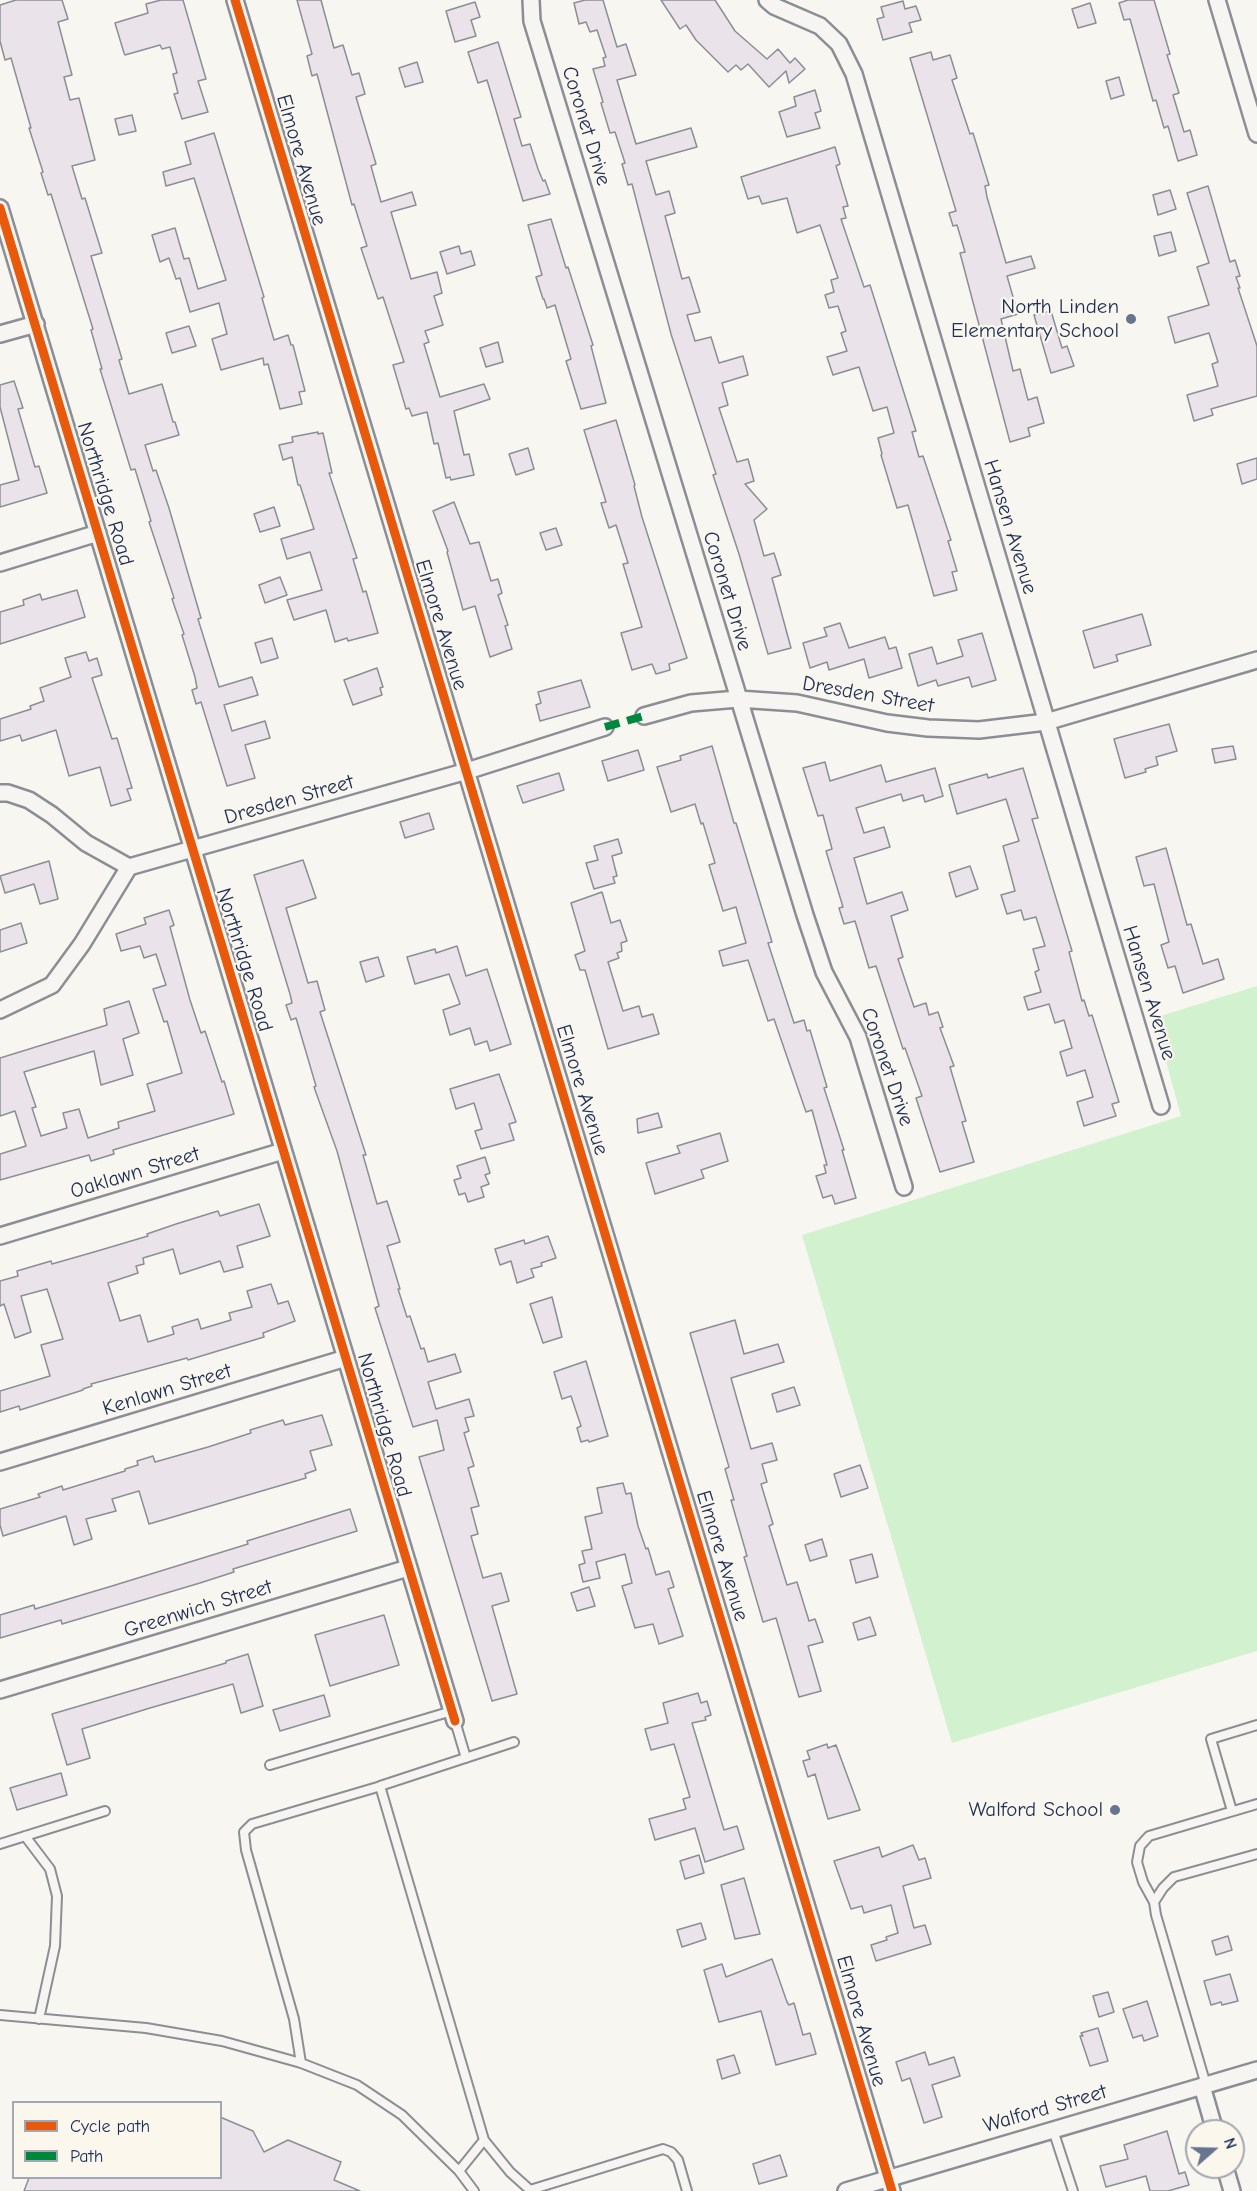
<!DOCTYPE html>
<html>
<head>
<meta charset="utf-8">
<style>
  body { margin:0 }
  #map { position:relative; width:1257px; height:2191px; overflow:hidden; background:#f8f6f0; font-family:"Comic Neue",sans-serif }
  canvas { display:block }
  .legend { position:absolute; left:12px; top:2101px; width:210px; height:78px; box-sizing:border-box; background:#fbf7ec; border:2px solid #a1a7b3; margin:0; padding:8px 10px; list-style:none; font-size:18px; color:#1b2f5e }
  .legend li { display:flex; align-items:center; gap:12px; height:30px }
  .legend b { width:30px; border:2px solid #a1a7b3 }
  .north { position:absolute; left:1185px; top:2119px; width:60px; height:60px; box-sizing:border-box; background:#fbf7ec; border:2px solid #a1a7b3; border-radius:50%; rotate:70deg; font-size:16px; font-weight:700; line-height:24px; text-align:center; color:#1b2f5e }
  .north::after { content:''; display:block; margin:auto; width:21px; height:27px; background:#687591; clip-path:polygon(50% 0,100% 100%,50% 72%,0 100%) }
</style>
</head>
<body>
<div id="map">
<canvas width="1257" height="2191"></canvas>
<ul class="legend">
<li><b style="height:8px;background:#e8590c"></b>Cycle path</li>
<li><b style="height:8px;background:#00873e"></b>Path</li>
</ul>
<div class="north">N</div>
</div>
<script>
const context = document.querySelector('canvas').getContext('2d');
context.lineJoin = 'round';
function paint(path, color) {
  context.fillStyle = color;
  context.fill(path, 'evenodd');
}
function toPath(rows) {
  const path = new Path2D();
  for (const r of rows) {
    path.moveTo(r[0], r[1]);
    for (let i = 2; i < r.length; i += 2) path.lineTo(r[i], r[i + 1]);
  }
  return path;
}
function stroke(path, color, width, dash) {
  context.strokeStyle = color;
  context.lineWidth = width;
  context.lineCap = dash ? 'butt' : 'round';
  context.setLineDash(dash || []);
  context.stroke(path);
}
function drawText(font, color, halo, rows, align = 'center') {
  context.font = font + ' "Comic Neue",sans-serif';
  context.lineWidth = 4.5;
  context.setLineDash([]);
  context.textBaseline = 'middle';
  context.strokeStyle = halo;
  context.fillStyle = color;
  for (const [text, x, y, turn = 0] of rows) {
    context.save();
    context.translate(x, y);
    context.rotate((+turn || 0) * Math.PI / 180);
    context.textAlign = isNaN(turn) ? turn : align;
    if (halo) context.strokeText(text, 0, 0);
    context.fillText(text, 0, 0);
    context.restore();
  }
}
paint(toPath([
  [1257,986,1257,1651,952,1743,802,1235,1181,1116,1154,1018]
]), '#d2f2cf');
const building = toPath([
  [16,0,62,0,68,19,58,22,72,75,64,77,70,100,79,98,95,160,72,166,82,199,85,198,102,253,91,256,122,359,119,360,129,394,162,384,173,422,175,422,179,435,145,445,153,471,156,470,169,508,201,618,198,619,219,687,252,677,258,695,224,705,232,731,265,721,270,738,245,745,255,778,227,786,201,702,196,704,192,690,197,688,195,677,182,635,184,634,172,599,174,598,149,522,151,521,135,469,131,470,100,369,102,369,91,330,93,329,51,194,48,195,41,173,43,172,29,128,31,128,11,58,5,60,0,41,0,5,16,0],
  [161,0,183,0,206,79,198,81,208,112,182,119,174,94,178,93,173,74,177,73,170,47,162,49,160,45,125,55,124,53,115,23,148,13,146,4,161,0],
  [297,0,321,0,334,48,343,45,352,75,359,73,365,94,356,97,376,164,371,166,381,202,412,192,416,205,391,212,411,279,437,272,442,293,434,296,443,325,425,331,429,342,424,344,440,397,484,384,490,399,454,411,464,455,469,454,474,475,451,480,450,477,446,478,438,443,434,444,427,412,412,416,409,408,406,409,393,365,404,362,383,297,378,299,361,248,367,246,354,204,352,205,317,74,312,76,307,56,312,54,297,0],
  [585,0,603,0,617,47,626,44,636,75,617,80,636,144,691,128,697,147,646,161,656,195,669,191,675,213,665,216,682,279,689,277,700,312,687,315,695,341,711,337,719,363,743,356,748,375,722,383,728,405,719,408,737,462,748,459,754,481,745,484,767,509,754,520,764,556,774,553,781,575,772,578,791,648,768,654,739,554,713,475,716,474,671,334,632,184,628,185,622,164,625,163,615,132,610,133,601,103,603,102,593,69,605,66,603,58,606,57,597,30,590,32,586,22,579,24,574,3,585,0],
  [661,0,715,0,735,31,767,59,778,49,790,63,795,58,805,69,789,83,786,71,769,87,748,64,741,70,736,65,728,72,696,40,686,25,680,29,661,0],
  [1128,0,1154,0,1170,54,1167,55,1179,93,1173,95,1184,132,1190,130,1197,155,1178,161,1168,126,1164,128,1156,100,1153,101,1130,19,1124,20,1119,3,1128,0],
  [903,1,905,9,916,6,921,20,909,23,912,32,883,40,877,19,884,17,881,7,903,1],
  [475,2,480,17,471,20,476,36,455,42,446,11,475,2],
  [1090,3,1096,23,1078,28,1072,9,1090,3],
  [498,42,521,117,514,119,522,146,530,144,538,169,543,181,545,180,550,194,523,201,487,80,478,83,468,52,498,42],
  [931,52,933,60,950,55,957,78,952,80,970,134,973,133,989,185,985,186,987,197,1006,263,1031,256,1035,268,1007,276,1018,314,1001,319,1013,371,1020,369,1028,400,1037,397,1044,423,1028,428,1030,436,1010,442,960,253,965,252,957,225,953,226,949,213,956,211,910,58,931,52],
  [417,62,423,82,405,87,399,68,417,62],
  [1119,77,1124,95,1111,99,1106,81,1119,77],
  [815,90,821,111,815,113,820,128,787,137,779,112,796,106,794,97,815,90],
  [132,115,136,131,119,135,115,119,132,115],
  [214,133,264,297,262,298,274,340,288,335,291,345,293,345,305,391,299,392,302,404,280,409,268,364,264,365,263,358,221,370,212,339,227,334,219,303,190,312,180,278,176,279,169,258,160,262,152,235,175,228,184,259,189,258,198,289,226,280,194,178,166,186,163,172,191,164,185,142,214,133],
  [835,147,840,164,836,166,848,206,843,207,846,218,841,219,864,287,870,285,916,431,912,432,919,457,923,456,951,540,948,541,957,571,952,572,957,590,934,596,908,505,897,508,881,455,882,454,878,438,894,433,887,407,873,411,859,367,833,375,827,357,847,351,841,333,846,331,838,306,829,308,825,295,834,292,831,280,838,278,820,225,797,233,787,198,762,204,759,196,748,199,741,177,835,147],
  [1208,186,1230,262,1235,260,1240,276,1236,277,1240,288,1238,288,1257,346,1257,396,1211,409,1213,415,1194,421,1187,395,1218,386,1212,364,1218,362,1209,333,1175,343,1168,317,1209,305,1197,267,1209,263,1187,193,1208,186],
  [1170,190,1176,209,1158,215,1153,195,1170,190],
  [551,219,566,268,568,267,593,345,591,346,606,403,581,409,566,361,571,359,555,305,547,308,544,299,543,299,536,277,542,275,528,225,551,219],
  [1171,232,1176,251,1159,256,1154,236,1171,232],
  [459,246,461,254,471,251,475,265,447,274,440,252,459,246],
  [1051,311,1062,348,1067,346,1074,366,1051,373,1034,315,1051,311],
  [189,326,196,346,172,353,166,333,189,326],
  [498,342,503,362,486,367,480,348,498,342],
  [14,381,23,408,18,409,35,467,39,466,47,493,0,507,0,485,19,480,0,407,0,385,14,381],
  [616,420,635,485,634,486,642,517,687,658,669,664,670,670,656,674,652,664,632,670,621,633,642,627,623,564,628,563,616,525,609,528,601,503,606,502,584,430,616,420],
  [318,432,318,434,323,433,332,473,329,473,357,558,353,559,363,592,366,591,378,633,348,641,347,638,335,642,326,610,294,620,287,600,322,590,310,552,287,559,281,539,314,529,300,485,298,485,292,457,283,460,279,445,293,442,292,437,318,432],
  [528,448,534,469,516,475,509,454,528,448],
  [1257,458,1257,479,1242,484,1237,464,1257,458],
  [454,502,470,544,479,542,491,581,498,579,502,593,498,595,508,625,505,626,512,649,490,657,475,606,463,610,447,552,448,551,433,511,454,502],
  [274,507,280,526,260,532,254,514,274,507],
  [556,528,562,545,546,550,540,533,556,528],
  [280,577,287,595,265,603,259,585,280,577],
  [77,590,85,617,0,644,0,612,24,605,23,600,40,594,42,600,77,590],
  [1142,614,1151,645,1116,655,1118,661,1094,668,1083,631,1142,614],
  [840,623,849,648,885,637,889,649,896,647,902,668,869,678,864,659,829,670,827,662,810,668,803,643,827,636,824,628,840,623],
  [982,633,996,680,972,687,969,677,938,686,936,680,918,686,909,654,932,647,937,664,963,656,958,640,982,633],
  [272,638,278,658,261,663,255,643,272,638],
  [86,652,89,661,97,658,102,675,92,678,112,739,117,738,132,788,127,789,131,800,111,806,100,767,69,776,56,730,22,741,20,735,0,741,0,719,31,709,30,706,44,701,40,688,71,677,65,658,86,652],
  [377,668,383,687,380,688,382,695,353,705,344,680,377,668],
  [581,680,590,707,540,721,536,705,541,703,538,692,581,680],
  [1169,724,1177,751,1156,757,1158,765,1145,769,1146,772,1125,778,1114,739,1169,724],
  [712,746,734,823,736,823,772,942,768,943,794,1023,804,1020,807,1031,810,1030,827,1087,824,1088,844,1150,842,1150,856,1198,835,1204,832,1195,823,1198,816,1176,826,1173,824,1165,827,1165,812,1110,806,1112,774,1019,768,1021,748,960,723,966,719,951,746,943,736,907,723,911,709,865,715,863,703,823,701,824,695,804,671,812,657,767,681,760,680,756,712,746],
  [1233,746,1236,759,1215,763,1212,749,1233,746],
  [638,750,644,770,608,781,602,761,638,750],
  [825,762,830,781,881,765,886,782,935,768,943,796,925,802,923,795,903,801,901,794,856,808,864,833,884,827,890,847,854,858,867,904,902,892,908,910,891,916,903,957,898,959,914,1007,926,1003,929,1015,938,1012,943,1027,940,1028,954,1066,950,1067,966,1121,962,1122,974,1162,940,1172,916,1098,922,1096,905,1048,903,1049,876,966,869,968,855,921,844,924,839,908,843,907,826,851,832,849,823,815,818,816,803,768,825,762],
  [1023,768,1038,818,1032,819,1072,951,1069,952,1082,1001,1084,1000,1089,1016,1092,1015,1119,1102,1112,1104,1116,1116,1084,1126,1077,1102,1093,1097,1085,1070,1067,1076,1060,1052,1072,1048,1064,1020,1055,1023,1049,1004,1028,1010,1024,997,1041,992,1035,972,1039,970,1033,949,1045,946,1036,917,1024,920,1021,910,1007,914,1001,895,1015,891,1003,846,1019,841,1006,799,957,814,949,785,987,774,988,778,1023,768],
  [559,773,564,790,523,803,517,786,559,773],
  [429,813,434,829,405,838,400,822,429,813],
  [618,839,622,853,612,856,617,876,613,877,615,883,594,889,586,863,598,860,594,846,618,839],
  [1166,848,1187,925,1191,924,1203,964,1218,959,1224,979,1183,993,1175,966,1168,968,1161,945,1169,942,1154,884,1144,886,1136,857,1166,848],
  [303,860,316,898,286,908,308,983,317,981,325,1010,320,1012,366,1155,363,1155,377,1204,387,1201,400,1242,387,1246,400,1289,398,1289,407,1317,410,1316,421,1349,424,1348,428,1362,455,1354,461,1372,428,1382,436,1409,469,1399,474,1416,465,1418,469,1431,464,1433,474,1466,468,1468,479,1506,471,1508,478,1534,471,1536,483,1578,501,1573,509,1601,492,1606,517,1694,492,1701,419,1457,444,1450,437,1420,413,1427,375,1308,379,1306,337,1151,314,1087,316,1086,296,1018,291,1020,286,1005,292,1003,290,994,254,875,303,860],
  [49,861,58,899,40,904,34,884,5,893,0,876,49,861],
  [970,866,978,889,956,897,949,873,970,866],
  [602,892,611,923,620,920,627,941,621,943,622,951,617,953,619,958,608,962,623,1011,639,1006,642,1017,653,1014,659,1034,608,1049,585,970,580,970,575,955,585,951,571,903,602,892],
  [169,910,174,925,170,927,190,1000,201,1033,205,1031,222,1082,224,1081,234,1114,113,1150,114,1154,91,1161,89,1155,0,1180,0,1154,26,1146,15,1111,0,1116,0,1058,107,1025,104,1009,129,1001,139,1033,123,1039,133,1075,101,1085,94,1051,24,1072,36,1107,32,1108,41,1136,67,1128,63,1113,79,1109,88,1138,119,1128,118,1122,155,1111,147,1084,182,1073,167,1021,164,1022,153,989,166,985,156,954,144,958,140,946,121,951,116,934,146,924,144,918,169,910],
  [21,923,27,943,0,952,0,930,21,923],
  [457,946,466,976,487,969,511,1044,490,1051,487,1041,475,1045,470,1028,450,1035,443,1010,460,1004,449,974,415,984,407,957,435,949,436,953,457,946],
  [378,957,384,976,366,982,360,962,378,957],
  [499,1074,516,1122,509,1124,514,1140,481,1149,475,1131,482,1129,474,1103,456,1109,450,1089,499,1074],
  [658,1113,662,1127,638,1133,637,1119,658,1113],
  [720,1133,728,1161,701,1170,704,1178,655,1194,646,1163,680,1153,677,1146,720,1133],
  [485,1157,490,1173,485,1175,489,1184,481,1187,484,1197,468,1202,465,1193,459,1195,454,1180,461,1178,457,1166,485,1157],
  [259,1204,270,1236,237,1246,243,1267,224,1272,220,1261,180,1274,173,1249,143,1258,144,1264,136,1266,138,1273,108,1283,120,1321,140,1315,148,1342,174,1334,172,1327,198,1319,201,1329,231,1320,229,1313,252,1307,247,1291,271,1284,278,1304,288,1301,295,1321,263,1333,264,1337,188,1360,187,1358,91,1384,92,1386,83,1389,83,1390,20,1410,19,1406,0,1412,0,1391,50,1376,41,1345,63,1339,47,1289,21,1296,31,1332,15,1338,4,1304,0,1306,0,1281,18,1276,17,1271,51,1261,52,1264,94,1252,148,1236,147,1234,176,1224,218,1211,220,1216,259,1204],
  [548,1236,556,1258,541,1263,542,1266,531,1269,534,1277,517,1283,511,1261,500,1265,495,1249,524,1240,525,1244,548,1236],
  [552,1297,562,1337,543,1343,530,1304,552,1297],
  [735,1320,744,1354,778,1344,784,1362,731,1378,751,1449,772,1443,777,1460,762,1464,767,1482,761,1484,773,1524,769,1526,787,1585,797,1582,809,1621,815,1619,823,1642,808,1646,821,1691,799,1697,776,1618,763,1622,744,1557,747,1556,731,1500,734,1500,725,1469,729,1467,690,1333,735,1320],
  [586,1361,608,1436,589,1442,588,1440,581,1442,577,1428,581,1426,571,1396,562,1399,554,1372,586,1361],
  [794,1387,800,1405,777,1412,772,1394,794,1387],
  [322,1415,332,1445,310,1451,316,1470,305,1474,306,1478,149,1524,139,1491,112,1499,116,1511,86,1519,92,1539,74,1545,66,1516,3,1536,0,1525,0,1509,40,1497,38,1494,62,1486,63,1490,125,1471,125,1469,138,1465,137,1461,153,1456,155,1462,208,1447,251,1433,250,1430,283,1420,285,1425,322,1415],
  [860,1465,868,1488,841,1497,834,1474,860,1465],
  [623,1483,626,1494,631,1493,638,1526,646,1549,648,1548,656,1575,669,1571,674,1587,668,1589,683,1636,659,1644,653,1624,635,1628,622,1586,632,1583,625,1554,596,1562,600,1578,583,1582,579,1565,585,1563,582,1551,592,1549,585,1517,602,1513,597,1488,623,1483],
  [350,1509,357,1531,233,1569,234,1572,200,1583,62,1624,61,1620,0,1638,0,1615,34,1605,35,1609,112,1586,248,1544,247,1541,350,1509],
  [822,1539,827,1556,810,1561,805,1545,822,1539],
  [872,1554,878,1577,856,1583,850,1560,872,1554],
  [589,1587,595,1606,577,1611,571,1593,589,1587],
  [384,1615,399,1665,330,1686,315,1635,384,1615],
  [870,1617,876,1635,858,1640,853,1623,870,1617],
  [248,1654,263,1706,241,1713,233,1684,150,1708,82,1729,90,1758,67,1765,52,1714,226,1663,226,1661,248,1654],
  [698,1693,701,1703,707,1701,711,1715,705,1717,706,1720,692,1723,724,1830,737,1826,744,1849,705,1862,695,1828,655,1840,649,1819,686,1809,683,1799,690,1797,674,1744,651,1750,645,1729,668,1723,663,1703,698,1693],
  [324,1695,330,1716,280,1731,273,1710,324,1695],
  [827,1744,828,1748,836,1745,860,1810,828,1819,815,1774,808,1777,803,1761,810,1759,807,1751,827,1744],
  [61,1773,67,1795,17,1810,10,1788,61,1773],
  [913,1845,919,1860,925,1858,931,1878,903,1886,914,1928,925,1925,931,1944,876,1961,871,1945,887,1940,886,1937,898,1933,891,1905,864,1913,862,1906,851,1909,834,1861,879,1847,882,1857,913,1845],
  [699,1855,704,1873,685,1879,680,1861,699,1855],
  [744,1878,760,1934,735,1939,721,1885,744,1878],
  [701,1923,706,1939,682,1947,677,1930,701,1923],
  [1228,1936,1232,1950,1216,1955,1212,1941,1228,1936],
  [772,1959,787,2002,789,2005,794,2003,803,2035,810,2033,816,2054,776,2065,761,2011,719,2022,704,1970,722,1964,726,1977,772,1959],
  [1230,1974,1238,2001,1222,2005,1221,2002,1211,2005,1204,1981,1230,1974],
  [1108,1992,1114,2012,1099,2017,1093,1996,1108,1992],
  [1147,2001,1158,2036,1144,2041,1142,2035,1133,2038,1123,2009,1147,2001],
  [1098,2028,1108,2061,1090,2066,1080,2036,1083,2036,1081,2033,1098,2028],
  [925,2052,929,2065,954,2057,960,2076,932,2085,942,2117,924,2123,910,2078,902,2081,896,2062,925,2052],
  [734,2055,740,2073,722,2079,717,2060,734,2055],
  [220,2117,253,2131,264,2152,288,2140,341,2162,334,2180,360,2191,24,2191,29,2178,220,2178,220,2117],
  [1167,2131,1179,2174,1185,2172,1189,2185,1168,2191,1150,2191,1146,2176,1106,2187,1100,2166,1128,2159,1124,2145,1167,2131],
  [780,2155,787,2176,759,2184,753,2164,780,2155]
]);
paint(building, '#eae4ea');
stroke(building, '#8b8e94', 1.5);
const service = toPath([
  [455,1721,466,1758],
  [270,1765,452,1711],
  [1232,1811,1211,1739,1257,1725],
  [25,1836,50,1869,57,1896,55,1946,39,2019],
  [0,1844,105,1811],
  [1154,1902,1163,1888,1174,1877,1257,1854],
  [0,2015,146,2028,222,2041,301,2063,357,2085,402,2115,459,2171,474,2191],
  [301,2063,294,2019,246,1850,244,1832,252,1824,381,1786],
  [1206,2085,1156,1915,1154,1902,1143,1882,1137,1862,1140,1846,1149,1836,1257,1804],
  [1053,2130,1073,2191],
  [484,2140,510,2172,530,2190,663,2149,671,2152,678,2160,687,2191],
  [459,2171,484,2140,380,1786,514,1742]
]);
const minor = toPath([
  [235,0,892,2191],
  [531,0,532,21,805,915,824,972,858,1037,904,1187],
  [767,0,774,6,820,26,839,44,854,74,1161,1106],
  [1217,0,1257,134],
  [0,208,455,1721],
  [0,334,36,324],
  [0,563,98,533],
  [644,716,691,703,738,699,797,703,887,723,928,728,979,730,1046,722,1257,660],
  [0,793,8,793,29,800,52,815,86,843,129,867,467,771,605,727],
  [0,1010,52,985,82,944,129,867],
  [0,1236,283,1151],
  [0,1462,346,1358],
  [0,1690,408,1568],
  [1202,2086,1215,2131],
  [1225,2167,1232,2191],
  [846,2191,1257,2070]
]);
stroke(service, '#8b8e94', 12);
stroke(minor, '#8b8e94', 20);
stroke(service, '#f6f5f1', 8);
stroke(minor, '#f6f5f1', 15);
stroke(toPath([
  [605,727,644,716]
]), '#00873e', 8, [15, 8]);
stroke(toPath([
  [235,0,892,2191],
  [0,208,455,1721]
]), '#e8590c', 9);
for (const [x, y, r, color] of [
  [1131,319,6,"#687591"],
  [1115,1810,6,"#687591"]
]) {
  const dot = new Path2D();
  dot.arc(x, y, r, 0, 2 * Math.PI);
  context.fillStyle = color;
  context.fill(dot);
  stroke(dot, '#fbf7ec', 2);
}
drawText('21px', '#1b2f5e', '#fbf7ec', [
  ["Coronet Drive",586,126,73],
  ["Elmore Avenue",301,160,74],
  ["Northridge Road",105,494,73],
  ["Hansen Avenue",1010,527,73],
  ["Coronet Drive",727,591,73],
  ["Elmore Avenue",441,625,73],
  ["Dresden Street",868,695,10],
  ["Dresden Street",289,800,-16],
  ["Northridge Road",244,960,73],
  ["Hansen Avenue",1149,993,73],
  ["Coronet Drive",887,1067,71],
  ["Elmore Avenue",582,1090,73],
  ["Oaklawn Street",135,1173,-17],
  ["Kenlawn Street",167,1390,-17],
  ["Northridge Road",384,1425,74],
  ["Elmore Avenue",722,1556,73],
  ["Greenwich Street",198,1609,-17],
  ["Elmore Avenue",861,2021,74],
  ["Walford Street",1045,2109,-16]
]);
drawText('21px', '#1b2f5e', '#fbf7ec', [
  ["North Linden",1119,307],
  ["Elementary School",1119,331],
  ["Walford School",1103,1810]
], 'right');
</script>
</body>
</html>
